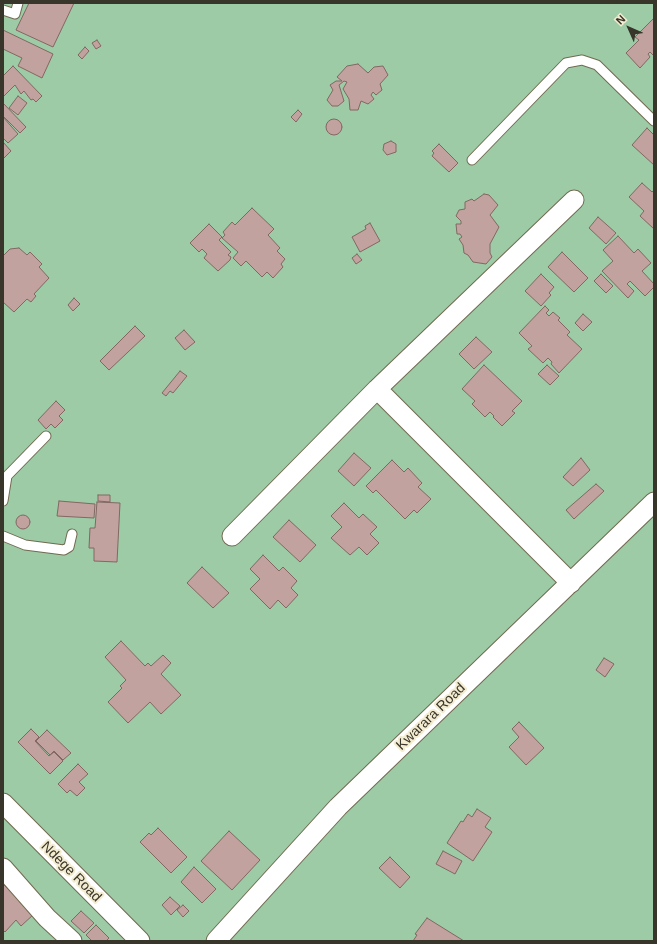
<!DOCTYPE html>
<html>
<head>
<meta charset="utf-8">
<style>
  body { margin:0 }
  #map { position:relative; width:657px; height:944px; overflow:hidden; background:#e6dfc3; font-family:Arial,sans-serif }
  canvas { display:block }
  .frame { position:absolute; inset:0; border:4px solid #38352a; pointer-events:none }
  .north { position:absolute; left:609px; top:8px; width:40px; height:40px; -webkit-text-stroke:3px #f3ecd0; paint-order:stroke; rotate:315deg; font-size:11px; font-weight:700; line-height:16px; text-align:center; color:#38352a }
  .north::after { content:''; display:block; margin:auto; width:14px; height:18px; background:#38352a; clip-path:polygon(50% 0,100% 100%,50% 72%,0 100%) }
</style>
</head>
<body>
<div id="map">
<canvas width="657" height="944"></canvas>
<div class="frame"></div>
<div class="north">N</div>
</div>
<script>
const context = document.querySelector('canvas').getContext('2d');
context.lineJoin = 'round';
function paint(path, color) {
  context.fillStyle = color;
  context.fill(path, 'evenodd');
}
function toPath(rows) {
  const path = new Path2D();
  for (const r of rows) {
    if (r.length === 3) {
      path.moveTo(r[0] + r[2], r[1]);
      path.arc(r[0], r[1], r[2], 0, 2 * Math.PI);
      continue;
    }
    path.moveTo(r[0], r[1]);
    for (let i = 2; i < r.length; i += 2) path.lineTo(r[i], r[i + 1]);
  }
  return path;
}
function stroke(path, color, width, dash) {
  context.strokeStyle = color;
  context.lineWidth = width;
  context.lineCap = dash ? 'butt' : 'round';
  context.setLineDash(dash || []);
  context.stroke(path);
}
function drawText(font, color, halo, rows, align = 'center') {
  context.font = font + ' Arial,sans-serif';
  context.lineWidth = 4;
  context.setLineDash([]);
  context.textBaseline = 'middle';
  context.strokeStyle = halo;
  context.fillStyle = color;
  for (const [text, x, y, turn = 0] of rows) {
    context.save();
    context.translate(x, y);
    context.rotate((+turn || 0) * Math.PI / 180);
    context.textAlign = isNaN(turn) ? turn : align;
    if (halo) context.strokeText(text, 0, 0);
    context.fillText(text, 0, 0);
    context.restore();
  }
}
paint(toPath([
  [3,3,654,3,654,941,3,941]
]), '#9ccba6');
const building = toPath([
  [29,3,74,3,53,47,16,30,29,3],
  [654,18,654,56,650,52,648,54,650,57,640,68,626,53,639,40,635,37,654,18],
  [3,30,53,54,42,78,18,66,22,58,3,49,3,30],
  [97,40,101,46,96,49,92,43,97,40],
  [85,47,89,51,82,59,78,55,85,47],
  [358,64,368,73,374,67,383,66,388,75,380,84,382,90,376,95,373,92,371,95,374,99,368,104,361,101,358,110,350,110,349,99,343,89,347,82,344,81,339,85,344,101,338,106,332,106,327,100,333,90,330,85,336,81,342,81,337,77,347,66,358,64],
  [13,66,42,96,36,102,33,99,31,100,24,91,21,94,15,85,3,97,3,76,13,66],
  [18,96,27,103,18,115,9,108,18,96],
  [3,103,26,127,20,133,3,116,3,103],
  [298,110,302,114,296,122,291,117,298,110],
  [3,117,18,134,8,143,3,138,3,117],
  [334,127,8],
  [647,128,654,135,654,165,632,145,647,128],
  [391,141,396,144,396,152,387,155,383,150,384,144,391,141],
  [3,142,11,151,3,159,3,142],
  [439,144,458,163,449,172,432,156,434,153,432,151,439,144],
  [642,183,652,192,654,190,654,229,640,216,644,211,629,197,642,183],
  [484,194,489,195,498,205,490,215,499,227,490,244,490,253,492,257,486,264,473,262,468,255,464,253,463,245,459,239,462,237,460,234,457,234,456,224,461,224,461,221,456,216,459,210,465,209,465,202,472,199,474,201,484,194],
  [252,208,274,229,268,235,280,248,277,251,285,259,281,264,283,267,273,278,267,272,262,277,246,261,241,266,233,258,238,252,222,238,225,235,223,232,232,222,235,225,252,208],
  [598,217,616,233,606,244,589,228,598,217],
  [370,223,380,241,360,252,352,237,366,229,365,226,370,223],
  [209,224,222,237,219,240,231,252,228,255,231,257,230,260,218,271,204,258,207,254,202,249,199,252,190,243,209,224],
  [618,236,634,253,638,249,651,263,642,271,654,284,654,287,645,296,630,281,627,284,634,291,628,298,602,271,613,261,603,250,618,236],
  [19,248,27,255,30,252,42,264,39,267,49,278,34,294,36,296,31,302,27,299,14,312,3,302,3,256,10,249,19,248],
  [562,252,588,278,574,292,548,267,562,252],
  [357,254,362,260,356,264,352,258,357,254],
  [541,274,554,287,549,293,551,295,541,306,525,291,541,274],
  [601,274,613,286,606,293,594,281,601,274],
  [74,298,80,304,73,311,68,305,74,298],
  [545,306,549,310,546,313,549,316,553,312,560,318,558,320,570,332,567,335,582,349,559,373,551,364,552,362,548,358,543,363,528,349,532,346,519,333,545,306],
  [583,314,592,322,583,331,575,323,583,314],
  [135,326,145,336,109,370,100,361,135,326],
  [184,330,195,342,185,350,175,338,184,330],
  [476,337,492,352,474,369,459,354,476,337],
  [484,365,522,401,512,411,515,413,502,426,493,417,494,416,490,412,485,417,472,404,475,401,462,389,484,365],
  [547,365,559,376,550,385,538,374,547,365],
  [180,371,187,376,173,393,170,391,166,396,162,393,180,371],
  [56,401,65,410,59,416,63,420,55,428,51,424,46,429,38,420,56,401],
  [354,453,371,468,354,486,338,471,354,453],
  [581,458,590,470,573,486,563,477,581,458],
  [392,460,404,472,408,468,422,483,418,487,431,499,417,513,414,510,405,519,376,490,373,493,366,486,392,460],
  [596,484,604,491,574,519,566,510,596,484],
  [98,495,110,495,110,502,98,501,98,495],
  [59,501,95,504,94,518,57,516,59,501],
  [97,502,120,503,117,562,94,561,94,548,89,548,90,528,95,528,97,502],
  [344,503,359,518,363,514,377,527,370,534,379,543,367,555,359,547,350,555,331,538,342,527,331,516,344,503],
  [23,522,7],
  [289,520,316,545,300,562,273,537,289,520],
  [263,555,279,571,283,567,297,581,291,588,298,595,286,608,278,600,270,609,250,589,260,579,250,569,263,555],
  [202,567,229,593,213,608,187,583,202,567],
  [121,641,145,666,148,663,151,666,163,655,171,663,161,674,181,695,161,714,150,702,128,723,108,702,122,688,120,686,126,680,105,657,121,641],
  [604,658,614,664,605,677,596,670,604,658],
  [519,722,544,748,526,765,509,747,519,737,512,729,519,722],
  [31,729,39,737,35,741,49,756,54,752,63,761,50,774,18,742,31,729],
  [47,730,71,753,63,760,54,751,50,755,36,741,47,730],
  [78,764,88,774,79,782,85,788,77,796,70,790,67,793,58,784,78,764],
  [477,809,491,818,485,827,492,832,473,861,447,843,461,821,463,822,468,814,472,817,477,809],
  [158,828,187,857,171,873,140,842,149,833,151,835,158,828],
  [229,831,260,860,232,890,201,861,229,831],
  [443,851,462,861,455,874,436,864,443,851],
  [390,857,410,877,400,888,379,868,390,857],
  [194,867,216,889,202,903,181,882,194,867],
  [3,884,16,897,20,893,34,914,21,926,16,920,5,932,3,930,3,884],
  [170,897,180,906,171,915,162,905,170,897],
  [183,905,189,911,183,917,177,910,183,905],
  [81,911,94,923,84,933,71,921,81,911],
  [427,918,464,941,413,941,417,935,415,934,427,918],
  [96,925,109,938,106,941,92,941,86,935,96,925]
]);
paint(building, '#c1a29e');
stroke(building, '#836763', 1);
const service = toPath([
  [3,10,15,14,18,3],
  [472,160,566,63,582,60,597,65,654,121],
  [3,501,7,476,46,436],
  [3,536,25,545,64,550,69,547,72,534]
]);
const minor = toPath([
  [377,389,571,583],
  [232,536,377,389,574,200],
  [3,803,140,941],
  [3,868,47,918,72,941],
  [216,941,338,807,654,502]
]);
stroke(service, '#716a51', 11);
stroke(minor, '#716a51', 21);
stroke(service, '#fff', 9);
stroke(minor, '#fff', 19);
drawText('14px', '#38352a', '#f3ecd0', [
  ["Kwarara Road",431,717,-44],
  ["Ndege Road",71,872,45]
]);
</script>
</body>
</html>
